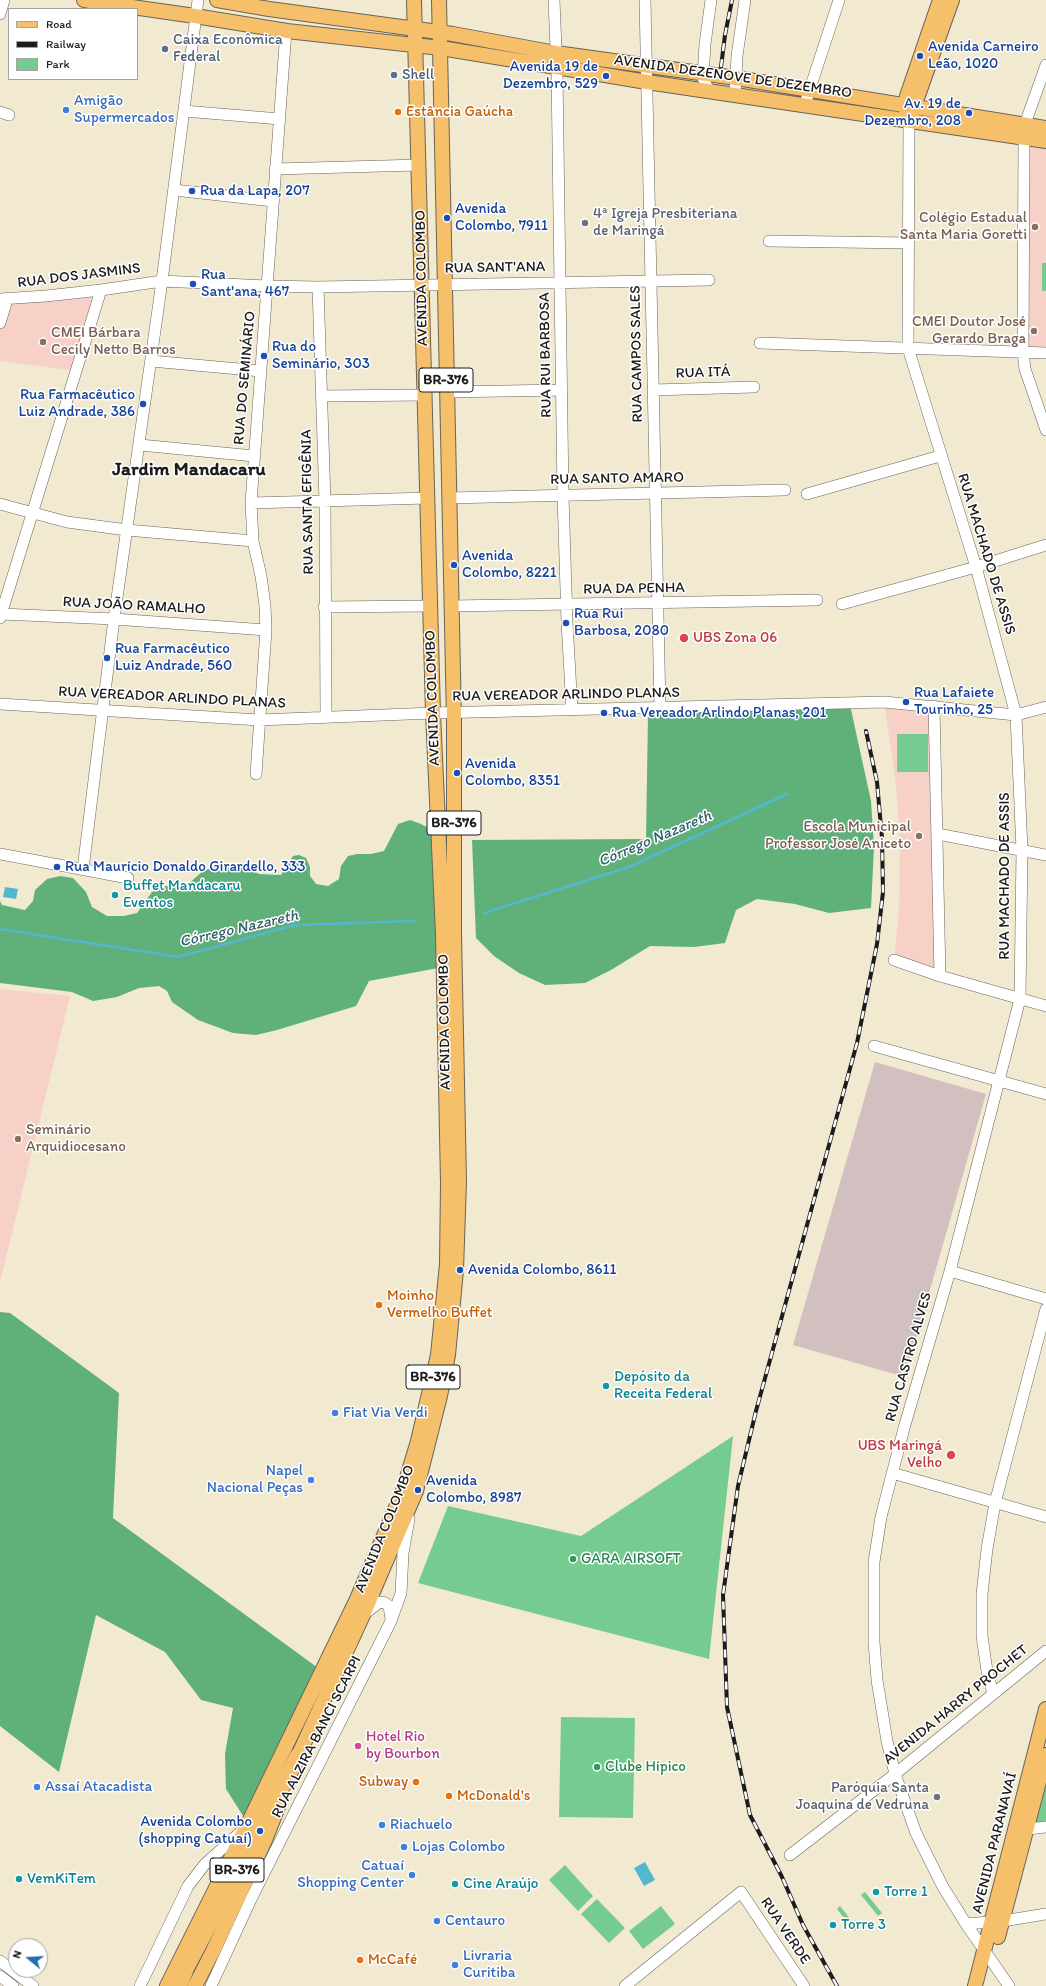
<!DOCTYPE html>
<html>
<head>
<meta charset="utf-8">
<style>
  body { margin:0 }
  #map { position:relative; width:1046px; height:1986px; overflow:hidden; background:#f2e9d1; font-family:Itim,sans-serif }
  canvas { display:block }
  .legend { position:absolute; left:8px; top:8px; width:130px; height:72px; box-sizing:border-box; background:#fff; border:1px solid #a4a4a4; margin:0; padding:5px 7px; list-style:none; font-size:12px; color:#1c1c1c }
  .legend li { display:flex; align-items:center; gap:8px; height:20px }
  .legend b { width:20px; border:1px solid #a4a4a4 }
  .north { position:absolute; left:8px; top:1938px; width:40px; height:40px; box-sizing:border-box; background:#fff; border:1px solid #a4a4a4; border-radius:50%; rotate:288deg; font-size:11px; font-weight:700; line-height:16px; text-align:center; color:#1c1c1c }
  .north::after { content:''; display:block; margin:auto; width:14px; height:18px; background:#1f6fb2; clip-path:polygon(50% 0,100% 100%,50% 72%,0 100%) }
</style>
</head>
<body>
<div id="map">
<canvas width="1046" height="1986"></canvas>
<ul class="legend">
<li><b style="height:5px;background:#f6c06b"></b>Road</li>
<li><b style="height:5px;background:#1c1c1c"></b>Railway</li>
<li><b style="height:11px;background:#76cc90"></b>Park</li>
</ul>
<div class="north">N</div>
</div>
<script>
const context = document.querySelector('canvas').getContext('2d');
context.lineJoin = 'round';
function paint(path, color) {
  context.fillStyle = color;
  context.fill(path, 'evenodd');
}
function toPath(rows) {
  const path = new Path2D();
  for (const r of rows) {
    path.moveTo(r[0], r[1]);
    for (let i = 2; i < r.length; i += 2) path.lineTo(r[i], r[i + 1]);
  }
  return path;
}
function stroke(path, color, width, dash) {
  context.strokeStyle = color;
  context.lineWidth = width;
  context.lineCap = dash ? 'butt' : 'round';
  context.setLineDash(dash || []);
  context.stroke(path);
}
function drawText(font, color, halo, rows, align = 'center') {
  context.font = font + ' Itim,sans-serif';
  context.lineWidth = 3;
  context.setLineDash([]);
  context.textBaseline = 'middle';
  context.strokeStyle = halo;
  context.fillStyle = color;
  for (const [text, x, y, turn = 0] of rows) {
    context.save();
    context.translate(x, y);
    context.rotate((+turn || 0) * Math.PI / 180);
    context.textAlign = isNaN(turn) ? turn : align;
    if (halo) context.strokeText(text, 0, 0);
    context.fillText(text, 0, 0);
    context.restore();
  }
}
paint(toPath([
  [1024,140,1046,144,1046,353,1023,352],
  [101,290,77,371,0,361,0,323,7,300],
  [884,702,934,706,940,976,894,960,899,911,900,839,896,784],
  [0,989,70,996,0,1282]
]), '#f7d1c7');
paint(toPath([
  [875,1062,986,1094,905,1377,793,1345]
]), '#d2bfc0');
paint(toPath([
  [1042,263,1046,263,1046,291,1042,291],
  [897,734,928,734,928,772,897,772],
  [733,1436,709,1659,418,1583,448,1506,581,1536],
  [561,1717,635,1718,633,1818,559,1817],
  [1046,1768,1046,1823,1029,1825],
  [565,1865,593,1896,578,1911,549,1880],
  [865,1892,882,1913,878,1916,861,1895],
  [597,1899,625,1928,609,1943,581,1914],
  [661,1906,675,1924,643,1949,629,1931],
  [840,1906,858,1929,854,1931,837,1909]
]), '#76cc90');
paint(toPath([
  [850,705,871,801,874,847,871,908,829,913,795,904,757,899,736,910,725,943,694,947,650,946,611,970,585,983,545,985,519,973,494,956,476,938,472,840,646,839,648,715],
  [410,820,421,824,430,829,433,844,438,968,369,981,356,1006,277,1030,256,1035,233,1033,198,1020,172,1002,167,991,159,986,139,988,117,997,93,1001,72,992,0,983,0,901,2,905,25,910,33,901,35,890,47,879,60,876,73,878,86,892,92,907,107,916,124,916,137,913,152,892,166,886,180,887,187,885,203,871,218,866,239,864,259,874,281,875,293,856,299,855,306,858,310,867,310,876,316,884,328,886,339,879,341,866,348,856,357,854,371,854,384,851,398,824],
  [0,1312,10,1313,119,1393,113,1518,318,1668,245,1819,226,1789,225,1754,233,1708,201,1700,165,1652,96,1615,59,1772,0,1726]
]), '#60b07a');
paint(toPath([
  [5,887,18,889,16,899,3,897],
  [645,1862,655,1880,644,1886,634,1868]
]), '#52b8d0');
stroke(toPath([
  [484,913,629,867,787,794],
  [0,929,178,957,295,925,414,921]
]), '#52b8d0', 2.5);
const minor = toPath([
  [554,0,557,72,563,495,567,622,572,710],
  [645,0,660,708],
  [0,14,4,0],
  [1046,65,1025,124,1024,137,1023,352,1025,369,1046,430],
  [709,91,703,78,705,44,711,0],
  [735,95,737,56,745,0],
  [805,104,839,0],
  [184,111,280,119],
  [0,112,9,115],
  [909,120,908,348,976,567,1016,715,1022,850,1020,999,950,1271,904,1428,881,1517,874,1562,874,1642,877,1680,887,1741,895,1774,916,1833,943,1887,966,1924,1009,1986],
  [275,169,419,165],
  [174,190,273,201],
  [769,241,909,243],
  [318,287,325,502,326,717],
  [0,299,46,296,101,290,162,281,267,286,318,287,709,280],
  [0,323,7,300],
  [760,343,1046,353],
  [151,361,261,371],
  [653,390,754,387],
  [447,392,562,390],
  [321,396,426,395],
  [140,445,254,456],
  [807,494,940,456],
  [449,498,785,490],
  [251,503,428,498],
  [0,504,67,522,127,530,253,541],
  [842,604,976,567,1046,545],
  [451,606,817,600],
  [324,607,430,606],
  [1,614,114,619,266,630],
  [0,618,101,290],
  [0,704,259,720,433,713,884,702,1016,715,1046,707],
  [934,706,940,976],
  [256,774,266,630,265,606,261,576,253,541,251,503,286,31],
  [938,834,1046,855],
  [0,854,128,878],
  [83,869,114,619,162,281,198,0],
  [894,960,940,976,1046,1006],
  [874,1046,1046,1094],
  [950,1271,1046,1299],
  [892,1473,1046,1517],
  [363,1615,380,1602,385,1603,389,1606,391,1619],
  [993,1694,987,1671,982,1636,982,1594,987,1549,995,1503,1046,1309],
  [1019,1830,1046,1827],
  [790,1855,895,1774,1046,1651],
  [966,1924,1003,1921,1046,1914],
  [0,1961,33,1986],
  [0,1976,13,1986],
  [140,1986,188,1886,205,1864,244,1829],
  [211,1986,252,1897,391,1621,401,1593,403,1553,409,1519],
  [625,1986,741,1892,804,1986]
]);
const major = toPath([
  [84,0,195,16,287,31,441,48,647,82,1046,141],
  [217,0,269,9,453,34,556,53,736,78,1046,128],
  [907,114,905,105,907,96,940,0],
  [911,115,952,0],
  [293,1767,363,1615,416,1491,440,1396,448,1355,456,1270,459,1182,454,934,454,721,439,0],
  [998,1937,1046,1755],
  [167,1986,246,1828,357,1599,403,1491,418,1441,438,1355,447,1264,448,1183,443,934,433,713,414,0],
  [195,1986,213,1951,265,1840,278,1807],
  [975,1986,1046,1709]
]);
const highway = toPath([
  [179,1986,186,1968,298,1756]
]);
stroke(minor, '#67645b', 12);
stroke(major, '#67645b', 16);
stroke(highway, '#67645b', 18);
stroke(minor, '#fff', 11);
stroke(major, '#f6c06b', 14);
stroke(highway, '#f6c06b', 16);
const rail = toPath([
  [721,67,725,35,732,0],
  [837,1986,803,1925,782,1877,750,1815,727,1707,723,1595,738,1486,756,1411,857,1043,877,944,883,892,882,838,877,782,866,731]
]);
stroke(rail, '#1c1c1c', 4);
stroke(rail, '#fff', 2.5, [8]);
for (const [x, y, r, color] of [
  [165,49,4,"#5c6f8a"],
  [920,56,4,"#1a4fb4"],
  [394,75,4,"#5c6f8a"],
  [606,76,4,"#1a4fb4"],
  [66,110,4,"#3f7fe0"],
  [398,112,4,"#e8710a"],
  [969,113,4,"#1a4fb4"],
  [192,191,4,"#1a4fb4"],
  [447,218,4,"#1a4fb4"],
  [585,223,4,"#6b7280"],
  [1035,227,4,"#8d6e63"],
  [193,284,4,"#1a4fb4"],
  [1034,331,4,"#8d6e63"],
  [43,342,4,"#8d6e63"],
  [264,356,4,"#1a4fb4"],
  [143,404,4,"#1a4fb4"],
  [454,565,4,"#1a4fb4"],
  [566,623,4,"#1a4fb4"],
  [684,638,5,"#e0444e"],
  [107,658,4,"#1a4fb4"],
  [906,702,4,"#1a4fb4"],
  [604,713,4,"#1a4fb4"],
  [457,773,4,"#1a4fb4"],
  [919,836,4,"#8d6e63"],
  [57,867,4,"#1a4fb4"],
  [115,895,4,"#0f9aa8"],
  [18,1139,4,"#8d6e63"],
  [460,1270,4,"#1a4fb4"],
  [379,1305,4,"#e8710a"],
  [606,1386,4,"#0f9aa8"],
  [335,1413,4,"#3f7fe0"],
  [951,1455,5,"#e0444e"],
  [311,1480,4,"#3f7fe0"],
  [418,1490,4,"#1a4fb4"],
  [573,1559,4,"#2e9e5b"],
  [358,1746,4,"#d1479c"],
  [597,1767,4,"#2e9e5b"],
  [416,1782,4,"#e8710a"],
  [37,1787,4,"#3f7fe0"],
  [449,1796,4,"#e8710a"],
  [937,1797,4,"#6b7280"],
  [382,1825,4,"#3f7fe0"],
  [260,1831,4,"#1a4fb4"],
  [404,1847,4,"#3f7fe0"],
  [412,1875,4,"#3f7fe0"],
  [19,1879,4,"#0f9aa8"],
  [455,1884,4,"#0f9aa8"],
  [876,1892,4,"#0f9aa8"],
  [437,1921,4,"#3f7fe0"],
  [833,1925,4,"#0f9aa8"],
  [360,1960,4,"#e8710a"],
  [455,1965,4,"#3f7fe0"]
]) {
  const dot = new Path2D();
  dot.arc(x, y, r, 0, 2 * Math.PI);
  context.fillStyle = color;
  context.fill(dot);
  stroke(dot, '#fff', 1.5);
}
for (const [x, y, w] of [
  [446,380,54],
  [454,823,54],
  [433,1377,54],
  [237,1870,54]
]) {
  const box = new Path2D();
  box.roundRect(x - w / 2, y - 12, w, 24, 3);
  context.fillStyle = '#fff';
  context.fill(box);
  stroke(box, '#1c1c1c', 1);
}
drawText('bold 14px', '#1c1c1c', null, [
  ["BR-376",446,380],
  ["BR-376",454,823],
  ["BR-376",433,1377],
  ["BR-376",237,1870]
]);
drawText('15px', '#4e5e75', '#fff', [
  ["Caixa Econômica",173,40],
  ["Federal",173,57],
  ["Shell",402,75]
], 'left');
drawText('15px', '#164399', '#fff', [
  ["Avenida Carneiro",928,47],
  ["Leão, 1020",928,64],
  ["Avenida 19 de",598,67,"right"],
  ["Dezembro, 529",598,84,"right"],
  ["Av. 19 de",961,104,"right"],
  ["Dezembro, 208",961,121,"right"],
  ["Rua da Lapa, 207",200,191],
  ["Avenida",455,209],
  ["Colombo, 7911",455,226],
  ["Rua",201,275],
  ["Sant'ana, 467",201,292],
  ["Rua do",272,347],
  ["Seminário, 303",272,364],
  ["Rua Farmacêutico",135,395,"right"],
  ["Luiz Andrade, 386",135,412,"right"],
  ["Avenida",462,556],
  ["Colombo, 8221",462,573],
  ["Rua Rui",574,614],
  ["Barbosa, 2080",574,631],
  ["Rua Farmacêutico",115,649],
  ["Luiz Andrade, 560",115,666],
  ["Rua Lafaiete",914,693],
  ["Tourinho, 25",914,710],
  ["Rua Vereador Arlindo Planas, 201",612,713],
  ["Avenida",465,764],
  ["Colombo, 8351",465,781],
  ["Rua Maurício Donaldo Girardello, 333",65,867],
  ["Avenida Colombo, 8611",468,1270],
  ["Avenida",426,1481],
  ["Colombo, 8987",426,1498],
  ["Avenida Colombo",252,1822,"right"],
  ["(shopping Catuaí)",252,1839,"right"]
], 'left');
drawText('15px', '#1c1c1c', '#fff', [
  ["AVENIDA DEZENOVE DE DEZEMBRO",733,77,8],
  ["RUA SANT'ANA",495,268,-1],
  ["RUA DOS JASMINS",79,276,-7],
  ["AVENIDA COLOMBO",422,278,-91],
  ["RUA CAMPOS SALES",637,354,-91],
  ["RUA RUI BARBOSA",546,355,-91],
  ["RUA ITÁ",703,373,-2],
  ["RUA DO SEMINÁRIO",245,378,-85],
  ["RUA SANTO AMARO",617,479,-1],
  ["RUA SANTA EFIGÊNIA",308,502,-91],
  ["RUA MACHADO DE ASSIS",986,554,73],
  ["RUA DA PENHA",634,589,-1],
  ["RUA JOÃO RAMALHO",134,606,3],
  ["RUA VEREADOR ARLINDO PLANAS",566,695,-1],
  ["RUA VEREADOR ARLINDO PLANAS",172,698,3],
  ["AVENIDA COLOMBO",433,698,-92],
  ["RUA MACHADO DE ASSIS",1005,876,-90],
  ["AVENIDA COLOMBO",445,1022,-91],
  ["RUA CASTRO ALVES",909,1357,-74],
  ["AVENIDA COLOMBO",385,1529,-68],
  ["AVENIDA HARRY PROCHET",956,1705,-39],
  ["RUA ALZIRA BANCI SCARPI",317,1737,-63],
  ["AVENIDA PARANAVAÍ",995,1843,-76],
  ["RUA VERDE",785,1931,56]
]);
drawText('15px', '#366cbe', '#fff', [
  ["Amigão",74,101],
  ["Supermercados",74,118],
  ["Fiat Via Verdi",343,1413],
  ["Napel",303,1471,"right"],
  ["Nacional Peças",303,1488,"right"],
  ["Assaí Atacadista",45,1787],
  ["Riachuelo",390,1825],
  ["Lojas Colombo",412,1847],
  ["Catuaí",404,1866,"right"],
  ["Shopping Center",404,1883,"right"],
  ["Centauro",445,1921],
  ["Livraria",463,1956],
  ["Curitiba",463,1973]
], 'left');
drawText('15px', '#c56008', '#fff', [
  ["Estância Gaúcha",406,112],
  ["Moinho",387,1296],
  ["Vermelho Buffet",387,1313],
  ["Subway",408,1782,"right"],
  ["McDonald's",457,1796],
  ["McCafé",368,1960]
], 'left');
drawText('15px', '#5b616d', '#fff', [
  ["4ª Igreja Presbiteriana",593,214],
  ["de Maringá",593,231],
  ["Paróquia Santa",929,1788,"right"],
  ["Joaquina de Vedruna",929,1805,"right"]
], 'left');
drawText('15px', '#785e54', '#fff', [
  ["Colégio Estadual",1027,218],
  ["Santa Maria Goretti",1027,235],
  ["CMEI Doutor José",1026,322],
  ["Gerardo Braga",1026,339],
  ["CMEI Bárbara",51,333,"left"],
  ["Cecily Netto Barros",51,350,"left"],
  ["Escola Municipal",911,827],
  ["Professor José Aniceto",911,844],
  ["Seminário",26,1130,"left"],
  ["Arquidiocesano",26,1147,"left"]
], 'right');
drawText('15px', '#be3a42', '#fff', [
  ["UBS Zona 06",693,638],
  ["UBS Maringá",942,1446,"right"],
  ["Velho",942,1463,"right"]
], 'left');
drawText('15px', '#0d838f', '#fff', [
  ["Buffet Mandacaru",123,886],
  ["Eventos",123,903],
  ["Depósito da",614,1377],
  ["Receita Federal",614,1394],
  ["VemKiTem",27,1879],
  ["Cine Araújo",463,1884],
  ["Torre 1",884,1892],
  ["Torre 3",841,1925]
], 'left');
drawText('15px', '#27864d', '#fff', [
  ["GARA AIRSOFT",581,1559],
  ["Clube Hípico",605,1767]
], 'left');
drawText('15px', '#b23c85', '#fff', [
  ["Hotel Rio",366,1737],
  ["by Bourbon",366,1754]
], 'left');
drawText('italic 16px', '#34626d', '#fff', [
  ["Córrego Nazareth",655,839,-23],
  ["Córrego Nazareth",239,929,-13]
]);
drawText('bold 19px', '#1c1c1c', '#fff', [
  ["Jardim Mandacaru",189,470]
]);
</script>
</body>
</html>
